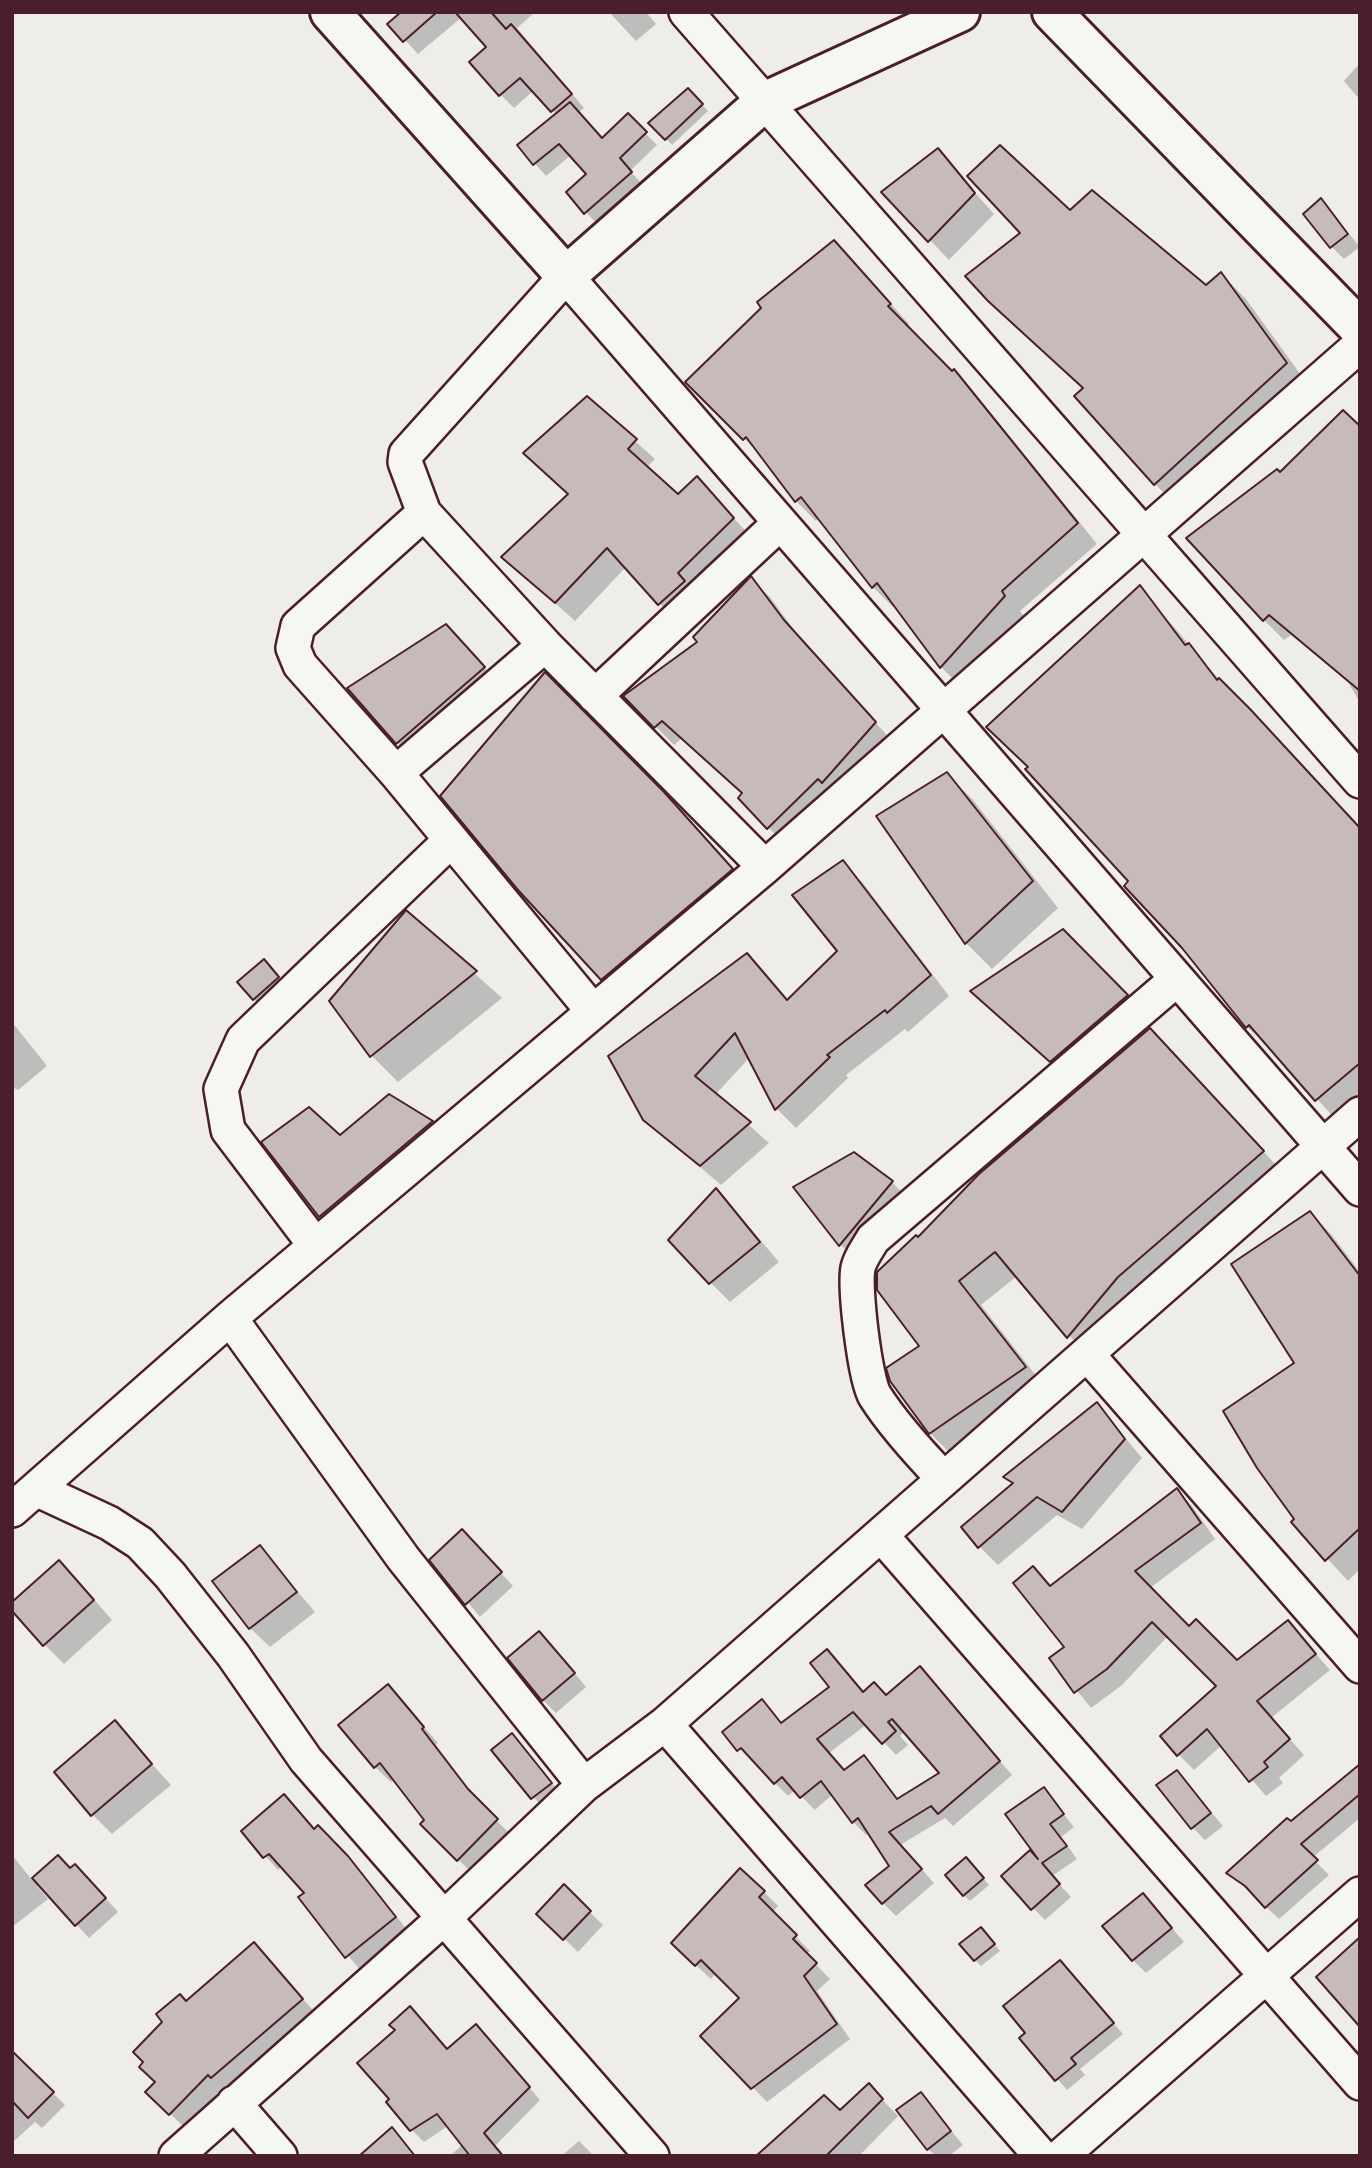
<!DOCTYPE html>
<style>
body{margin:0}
#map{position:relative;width:1372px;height:2168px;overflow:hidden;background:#efedea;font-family:Kalam,sans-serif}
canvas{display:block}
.frame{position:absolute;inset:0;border:14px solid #4a1f2b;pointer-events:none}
</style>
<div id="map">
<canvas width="1372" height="2168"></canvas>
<div class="frame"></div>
</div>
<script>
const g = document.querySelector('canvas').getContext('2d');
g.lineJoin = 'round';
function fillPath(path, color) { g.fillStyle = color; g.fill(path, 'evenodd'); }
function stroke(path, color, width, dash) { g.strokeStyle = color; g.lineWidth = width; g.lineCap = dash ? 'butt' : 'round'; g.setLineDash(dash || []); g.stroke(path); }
const shadow = new Path2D(`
 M400,12H535L517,28L584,108L578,113L603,140L628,116L657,145L630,171L642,184L597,224L586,212L589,174L571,155L546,176L519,145L557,115L534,90L514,108L501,95L471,62L488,47L462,17L418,54L390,24Z
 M609,12H646L656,24L636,41Z
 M1360,63V100L1344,81Z
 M688,90L708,111L672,145L651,123Z
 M938,151L994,214L949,260L884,192Z
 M1321,200L1360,247L1344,259L1331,246Z
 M1070,213L1206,287L1221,274L1246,299L1311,389L1179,508L1155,484L1085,389L989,300Z
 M853,262L909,324L906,327L973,391L1097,544L1020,611L1024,616L961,687L941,667L895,605L893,607L873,587L819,518L816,521L796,501L764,458L687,382Z
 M587,398L655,459L646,468L678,497L697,478L752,538L678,623L626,567L575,621L504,557L570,495Z
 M1360,429V703L1348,682L1291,635L1284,640L1264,620L1281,475Z
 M751,579L770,597L802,641L894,743L787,847L740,798L743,794L682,738L674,745L626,696L700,642Z
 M1140,588L1224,685L1360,827V1102L1337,1121L1270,1047L1247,1027L1131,881Z
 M466,647L503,688L417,762L397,742Z
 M485,743L687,818L755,893L625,1002L442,796Z
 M947,774L973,800L1058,908L992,969L966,943Z
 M842,863L862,882L949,996L908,1032L905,1029L846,1075L848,1078L796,1128L777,1109L750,1057L715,1095L769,1143L721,1185L642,1117L747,956L789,1001L839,951Z
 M406,912L502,998L398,1082L372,1056L331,1001Z
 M1063,931L1153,1022L1077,1087L973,991Z
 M270,967L284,984L260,1005L254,999Z
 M12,1022L47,1066L18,1090L12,1087Z
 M1173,1053L1285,1175L1091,1360L1017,1276L981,1305L1048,1391L953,1456L930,1433L891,1380L922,1346L918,1240Z
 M389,1096L432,1123L458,1149L347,1242L321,1216L264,1142L340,1137Z
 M892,1182L911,1202L860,1265L841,1245L796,1187Z
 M717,1190L779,1262L730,1302L710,1282Z
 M1310,1213L1331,1234L1360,1272V1569L1348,1581L1294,1522L1297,1520L1296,1364Z
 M1097,1404L1142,1458L1082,1529L1057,1515L998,1565L979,1546L1013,1485L1006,1477Z
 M1177,1491L1192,1506L1215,1539L1150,1588L1189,1629L1237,1663L1288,1622L1330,1670L1271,1718L1304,1755L1279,1778L1283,1783L1266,1796L1222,1745L1194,1770L1178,1754L1219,1686L1168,1636L1122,1685L1091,1708L1051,1658L1066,1647L1033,1568L1051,1587Z
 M475,1545L513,1586L480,1617L432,1560Z
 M260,1547L315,1612L270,1647L250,1628Z
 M79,1582L112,1620L64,1664L44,1644Z
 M552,1646L586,1687L556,1713L543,1700Z
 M827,1651L864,1693L886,1697L920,1668L1012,1775L953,1826L945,1818L900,1845L934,1883L896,1916L883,1903L891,1866L869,1832L866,1835L853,1822L833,1794L815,1810L795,1790L788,1796L724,1733L762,1702L783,1724L832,1687ZM867,1724L896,1755L908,1745L900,1736L905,1731L941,1774L899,1800L864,1758L845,1772L829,1753Z
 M388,1686L438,1743L436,1745L483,1807L512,1836L474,1875L422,1824L426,1820L395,1779L391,1782L375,1767Z
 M115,1723L171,1785L112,1834L93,1815Z
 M524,1749L563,1797L546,1811L493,1751Z
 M1177,1772L1223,1826L1205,1840L1192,1827Z
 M1360,1781V1818L1312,1858L1329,1875L1279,1919L1229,1873L1291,1823Z
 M1043,1789L1074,1827L1061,1837L1077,1859L1052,1876L1071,1897L1045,1920L1033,1908L1041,1863Z
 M318,1828L361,1872L408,1931L360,1970L301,1897L306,1893L282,1866L278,1870L243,1831L315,1830Z
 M12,1855L32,1880L57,1857L70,1870L88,1879L118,1912L89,1938L39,1884L37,1886L48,1899L12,1927Z
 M972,1865L989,1885L970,1901L964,1895Z
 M564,1887L603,1925L578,1952L539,1914Z
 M764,1892L778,1906L772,1913L810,1951L806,1954L830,1979L817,1991L850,2039L767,2102L703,2036L742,1998L716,1973L711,1979L687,1957Z
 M1143,1895L1184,1942L1146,1973L1133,1960Z
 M987,1935L1000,1951L981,1966L975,1960Z
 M254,1944L320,2018L188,2131L148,2092L157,2082L187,2003Z
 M1070,1973L1123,2034L1080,2069L1085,2075L1067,2090L1022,2038Z
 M488,2039L540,2100L495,2146L504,2156H450L463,2144L448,2126L424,2142L412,2130L448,2051Z
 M24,2065L65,2105L42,2128L35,2122L12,2143V2076Z
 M869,2086L898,2116L859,2156H758L840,2113Z
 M921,2094L963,2145L949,2156H936L928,2149Z
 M579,2141L594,2156H561Z`);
const building = new Path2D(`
 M401,12H437L403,42L387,24Z
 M455,12H491L506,29L511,24L572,94L551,112L520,78L499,96L469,62L486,47Z
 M688,88L703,104L665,140L648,123Z
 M570,102L602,138L628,113L647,132L620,158L632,172L584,214L566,192L586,174L559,144L533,165L517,145Z
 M1000,145L1070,210L1092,190L1206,285L1221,272L1287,363L1154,485L1074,396L1083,388L988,301L965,276L1020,233L967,176Z
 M938,148L975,193L928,242L881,192Z
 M1321,198L1348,234L1330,248L1303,214Z
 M834,240L891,304L888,306L952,371L954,369L1078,523L1002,591L1005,596L940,668L877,583L872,588L801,497L795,502L746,437L743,440L685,382L761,308L757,302Z
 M587,396L637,439L628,449L678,494L697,476L734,518L678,573L685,581L658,605L607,548L555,603L501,557L568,494L523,453Z
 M1343,410L1360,426V691L1269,615L1263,621L1186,538L1277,469L1280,472Z
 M751,576L784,620L876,722L822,783L818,779L767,829L738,798L742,793L662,721L654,728L623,696L697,642L693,637Z
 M1140,585L1185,645L1189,643L1217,680L1219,678L1250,709L1360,828V1063L1315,1101L1249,1025L1246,1028L1182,948L1124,886L1128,881L1025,769L1028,767L986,727Z
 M446,624L485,667L396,744L347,688Z
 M545,672L664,792L733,869L601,980L518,890L440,796Z
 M947,772L1033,881L965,944L876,816Z
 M843,860L931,975L887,1013L885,1010L827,1055L830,1057L775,1110L735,1033L695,1076L751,1122L700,1166L643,1120L608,1056L747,953L787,1000L837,951L792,895Z
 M406,910L477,971L370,1057L329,1001Z
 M1063,929L1128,995L1050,1062L970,991Z
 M264,959L279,977L253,1000L237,982Z
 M1150,1028L1264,1151L1118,1277L1067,1338L995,1252L959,1281L1026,1367L929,1434L890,1381L886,1368L919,1346L877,1290V1272L916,1235L918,1237L979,1174Z
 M389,1094L433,1121L319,1217L261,1142L309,1107L340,1135Z
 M854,1152L893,1181L839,1246L793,1187Z
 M716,1188L760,1242L709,1284L668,1240Z
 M1310,1211L1360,1276V1528L1325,1561L1291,1522L1294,1519L1257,1468L1223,1411L1294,1363L1231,1264Z
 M1097,1402L1125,1439L1062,1512L1037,1497L978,1548L961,1527L1013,1483L1003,1477Z
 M1177,1488L1201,1523L1135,1571L1189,1626L1196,1619L1237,1660L1288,1620L1316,1654L1257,1701L1290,1739L1264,1762L1268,1767L1249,1782L1207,1729L1177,1756L1160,1736L1216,1686L1152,1622L1107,1669L1074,1693L1049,1658L1064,1647L1013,1583L1033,1566L1050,1586Z
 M462,1529L502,1572L465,1605L429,1560Z
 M260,1545L297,1592L249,1629L212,1581Z
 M59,1560L94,1600L43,1646L12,1611V1602Z
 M539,1631L575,1673L542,1701L507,1658Z
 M827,1649L863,1692L874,1682L886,1695L920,1666L1000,1761L938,1814L931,1806L889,1832L922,1869L882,1904L865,1885L889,1866L858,1818L852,1823L821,1781L800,1798L782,1777L774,1784L741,1748L737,1751L722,1732L762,1699L781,1723L829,1687L810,1663ZM853,1712L882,1744L896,1731L888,1722L892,1719L939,1773L897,1799L864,1755L844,1770L817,1739Z
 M388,1684L424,1727L422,1729L468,1789L498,1819L457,1861L420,1824L424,1820L380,1763L374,1768L338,1725Z
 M115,1720L152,1764L91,1816L54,1772Z
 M512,1733L552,1783L531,1799L491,1750Z
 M1360,1764V1794L1301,1844L1318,1860L1265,1908L1245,1886L1226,1873L1287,1818L1291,1821Z
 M1177,1770L1211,1813L1191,1829L1156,1785Z
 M1044,1787L1064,1814L1050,1824L1067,1846L1042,1863L1060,1884L1031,1910L1001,1876L1030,1850L1038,1859L1005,1814Z
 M284,1794L314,1829L318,1825L348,1856L396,1917L345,1958L298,1897L304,1893L269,1854L263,1858L241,1831Z
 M58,1855L70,1868L75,1864L106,1898L75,1926L32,1878Z
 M966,1857L984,1878L963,1896L945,1875Z
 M740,1868L765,1891L759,1897L797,1935L793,1939L817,1963L804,1976L837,2024L751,2089L700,2036L739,1998L701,1960L695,1966L671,1943Z
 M564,1884L591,1911L563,1940L536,1914Z
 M1143,1893L1172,1928L1132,1961L1102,1926Z
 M981,1927L995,1944L974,1961L959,1944Z
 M1360,1937V2027L1316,1977Z
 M254,1942L303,1999L211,2078L208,2075L169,2115L145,2092L155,2082L139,2067L143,2062L133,2052L162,2022L156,2014L180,1994L186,2001Z
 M1060,1960L1114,2023L1071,2058L1076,2064L1055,2081L1019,2038L1025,2033L1003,2006Z
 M410,2006L447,2049L476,2024L530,2087L484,2133L503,2156H470L437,2114L410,2131L386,2102L389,2099L357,2063L395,2030L389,2025Z
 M12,2051L54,2092L28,2118L12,2101Z
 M869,2083L883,2099L826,2156H756L824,2095L840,2110Z
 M921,2092L951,2131L927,2150L896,2110Z
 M392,2127L415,2156H359Z`);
const street = new Path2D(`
 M686,12L1360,781
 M424,513L545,645L765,867
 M595,696L780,523
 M396,773L545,645
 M592,1010L396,773L300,665L293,648L298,626L424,513L405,462L406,454L566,276L1360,1189
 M315,1245L228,1130L221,1089L243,1040L451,840
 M230,1318L403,1558L584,1785
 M1087,1354L1360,1666
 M944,1479C920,1454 894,1426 875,1396C865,1380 854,1287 858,1268C860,1258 868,1248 873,1239L1177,979
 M36,1489L109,1523L140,1543L170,1575L233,1655L306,1760L652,2156
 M12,1510L230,1318L765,867L1360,345
 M881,1535L1360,2083
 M665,1724L1041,2156
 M234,2103L280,2156
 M176,2156L444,1918L584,1785L665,1724L1360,1114
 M1061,2156L1360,1894`);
const secondary = new Path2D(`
 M330,12L566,276L764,102L960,12
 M1052,12L1360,329`);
fillPath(shadow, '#0003');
fillPath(building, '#c6babb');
stroke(building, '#4a1f2b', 2);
stroke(street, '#4a1f2b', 38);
stroke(secondary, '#4a1f2b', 44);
stroke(street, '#f6f6f2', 33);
stroke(secondary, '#f6f6f2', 38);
</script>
